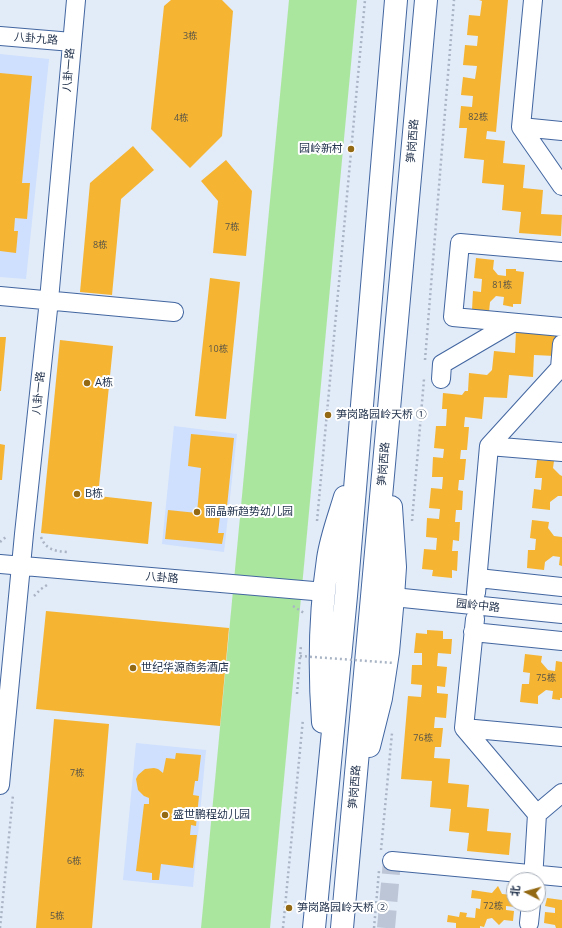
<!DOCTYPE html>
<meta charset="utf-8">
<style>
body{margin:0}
#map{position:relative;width:562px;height:928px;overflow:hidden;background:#e2ebf8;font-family:"Open Sans","Noto Sans SC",sans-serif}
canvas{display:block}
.north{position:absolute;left:506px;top:872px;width:40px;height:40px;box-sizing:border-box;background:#fff;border:1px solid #a7aeb8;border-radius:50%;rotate:276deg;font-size:11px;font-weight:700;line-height:16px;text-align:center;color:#24344e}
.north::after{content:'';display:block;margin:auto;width:14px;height:18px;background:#936913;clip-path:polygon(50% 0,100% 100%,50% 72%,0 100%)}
</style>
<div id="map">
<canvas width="562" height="928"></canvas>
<div class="north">北</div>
</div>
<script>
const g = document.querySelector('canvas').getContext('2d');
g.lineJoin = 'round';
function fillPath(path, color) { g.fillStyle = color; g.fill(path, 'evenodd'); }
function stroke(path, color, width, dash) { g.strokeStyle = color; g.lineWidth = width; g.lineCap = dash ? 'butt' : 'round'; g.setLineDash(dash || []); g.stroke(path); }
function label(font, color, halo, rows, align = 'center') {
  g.font = font + ' "Open Sans","Noto Sans SC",sans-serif'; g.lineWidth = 4; g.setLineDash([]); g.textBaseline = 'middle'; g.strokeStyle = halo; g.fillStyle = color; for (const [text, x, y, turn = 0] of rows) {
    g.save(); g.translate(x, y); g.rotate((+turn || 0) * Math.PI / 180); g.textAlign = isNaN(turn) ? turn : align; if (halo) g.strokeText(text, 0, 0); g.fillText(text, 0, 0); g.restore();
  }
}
const built = new Path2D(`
 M0,54L49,59L26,279L0,277Z
 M174,426L237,434L224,552L162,544Z
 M136,743L206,750L193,887L123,880Z`);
const green = new Path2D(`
 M289,0H357L270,928H201Z`);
const building = new Path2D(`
 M171,0H222L233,11L222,136L190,168L151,129L164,6Z
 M479,0H508L496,132L487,131L486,139L505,141L503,163L525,165L523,188L543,190L541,214L562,215L561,236L519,233L521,212L502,210L504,185L482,183L484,160L464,158L467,128H459L461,106L472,107L473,96L461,95L463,77L475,79L477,66L463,65L465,45L477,46L478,36L467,35L469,15L480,16L482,1Z
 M0,73L32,76L22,183H30L27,219L15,218L14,231H18L16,253L0,251Z
 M133,146L154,170L121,199L112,295L80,292L90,183Z
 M226,160L252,191L246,256L213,253L218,201L201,181Z
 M476,258L494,260L493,269L498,275L506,276V269H516V271L524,272L521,304H513V307L503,305L504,297L496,296L490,302L489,312L472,310L473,291L481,292L482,279L474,278Z
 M210,278L240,282L226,419L195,416Z
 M516,331L557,334L555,356L534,355L533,377L509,375L507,398L484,397L482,419L465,417L464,427H469L467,450H461L460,459H466L464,480H459L458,490L463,491L462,510H456L455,522H460L459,541L453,540L452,551H458L457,571L452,570V578L432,576L433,570L422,569L424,549L436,550L437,538L426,537L427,518L439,519L440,509L429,508L431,488L442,489L443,477H432L433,457L443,458L444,449L434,448L436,426H446L447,409H442L443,393L462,395L465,391H468L469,373L487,375L492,370L494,351L515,353Z
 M0,337H6L1,391H0Z
 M60,340L113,346L98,496L152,502L148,544L41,533Z
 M191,434L234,438L226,516H220L218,533H224L222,544L165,539L168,510L197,513L201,468L188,466Z
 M0,444L5,445L2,480H0Z
 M537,460L554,461L553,468L560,475L562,476V496H558L550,502V510L532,508L534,489L541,490L542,478H535Z
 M532,520L549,522L548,528L554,536L562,537V566L559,565L560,557L553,556L545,562L544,570L527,568L528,550H535L536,539L530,538Z
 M46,611L229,628L220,726L36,709Z
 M427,630L443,631V639H452L451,654L438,653L437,666L447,667L445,687L437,686V693L448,694L446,718L435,717L434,728H443L441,747H435L434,758L450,759L448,783L469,785L467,807L489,809L487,831L511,833L509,855L467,851L469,833L449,831L451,809L430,807L432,781L401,779L408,696L421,697L422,685L411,684L412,665H422V653H414L416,633L427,634Z
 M525,654L542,656L541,662L548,670L555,671L556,661L562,662V698H560V700L552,699L553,691L546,690L538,696V704L520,702L522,684H529L530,673L523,672Z
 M54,719L109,724L92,928H36Z
 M176,753L201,755L198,781H195L193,795L199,796L196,826L191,825L190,835H197L193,868L161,864L159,880H152V873L136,871L144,804H149V798L144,796L138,790L136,779L138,775L145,769L154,768L158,769L163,773L166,758L175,759Z
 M498,886L502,894L514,895L515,907L506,906V910L514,911L513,921L504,920L499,925L492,918L487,919L484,927L480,926V928H456V923L447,922L448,915L459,917L460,912L467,913L466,917L475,918L476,908L480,909L481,899L471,898L472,890L492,893Z
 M547,898L562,900V928H556L555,925L544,923L545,912L555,913V908L545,906Z`);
const minorTunnel = new Path2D(`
 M386,928L392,861`);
const path = new Path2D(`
 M425,360L454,0
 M317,521L365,0
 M412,521L424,379
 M41,537C46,550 55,551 67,552
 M0,542L7,536
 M34,596L41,589L47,585
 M293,606L304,613
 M297,694L301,645
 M381,850L392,733
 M0,928L13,795
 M283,928L303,719
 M374,928L379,871`);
const minor = new Path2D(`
 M533,0L521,127L562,186
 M0,36L72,42
 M521,127L562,131
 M562,252L460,243L453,317L562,327
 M0,296L174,312
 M441,379L442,364L512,323
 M489,446L562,452
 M0,564L325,592
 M478,578L562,587
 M476,593L489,446L560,368L562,344
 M393,597L562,614
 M475,619L464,728L537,814L533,880
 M473,632L562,641
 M464,728L562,737
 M0,785L24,534L49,300L76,0
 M537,814L562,793
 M392,861L562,877
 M529,923L531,904`);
const major = new Path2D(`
 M323,722C319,668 320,613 328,559C331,538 339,517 345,497
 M369,746L381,698L388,652L393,597L395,567L391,507
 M314,928L346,596L396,0
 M342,928L426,0`);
const pathBridge = new Path2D(`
 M300,656L394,663`);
const markers = [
 [351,149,4,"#936913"],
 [87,383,4,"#936913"],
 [328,415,4,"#936913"],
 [77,494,4,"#936913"],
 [197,512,4,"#936913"],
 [133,668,4,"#936913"],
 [165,815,4,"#936913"],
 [289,908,4,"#936913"]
];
const numberNames = [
 ["3栋",190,36],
 ["82栋",478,117],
 ["4栋",181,118],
 ["7栋",232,227],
 ["8栋",100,245],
 ["81栋",502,285],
 ["10栋",218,349],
 ["75栋",546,678],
 ["76栋",423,738],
 ["7栋",77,773],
 ["6栋",74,861],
 ["72栋",493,906],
 ["5栋",57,916]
];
const streetNames = [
 ["八卦九路",36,39,5],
 ["八卦一路",69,70,-85],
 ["笋岗西路",413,141,-85],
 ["八卦一路",39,393,-84],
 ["笋岗西路",384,464,-85],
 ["八卦路",162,578,5],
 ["园岭中路",478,606,6],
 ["笋岗西路",355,787,-85]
];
const poiNames = [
 ["园岭新村",343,149,"right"],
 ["A栋",95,383],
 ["笋岗路园岭天桥 ①",336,415],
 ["B栋",85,494],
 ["丽晶新趋势幼儿园",205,512],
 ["世纪华源商务酒店",141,668],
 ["盛世鹏程幼儿园",173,815],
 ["笋岗路园岭天桥 ②",297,908]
];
fillPath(built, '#cee0fe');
fillPath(green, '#abe69e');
fillPath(building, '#f5b432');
stroke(minorTunnel, '#bcc6d6', 18, [18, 9]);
stroke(minor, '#4266a0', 20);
stroke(major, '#4266a0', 24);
stroke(path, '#a9b4c5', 2.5, [2, 3]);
stroke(minor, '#fff', 18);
stroke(major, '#fff', 22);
stroke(pathBridge, '#a9b4c5', 2.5, [2, 3]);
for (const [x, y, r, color] of markers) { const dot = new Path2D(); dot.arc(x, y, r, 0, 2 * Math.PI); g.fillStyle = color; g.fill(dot); stroke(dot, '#fff', 1.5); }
label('9px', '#585447', null, numberNames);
label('11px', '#24344e', '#fff', streetNames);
label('11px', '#24344e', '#fff', poiNames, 'left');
</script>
